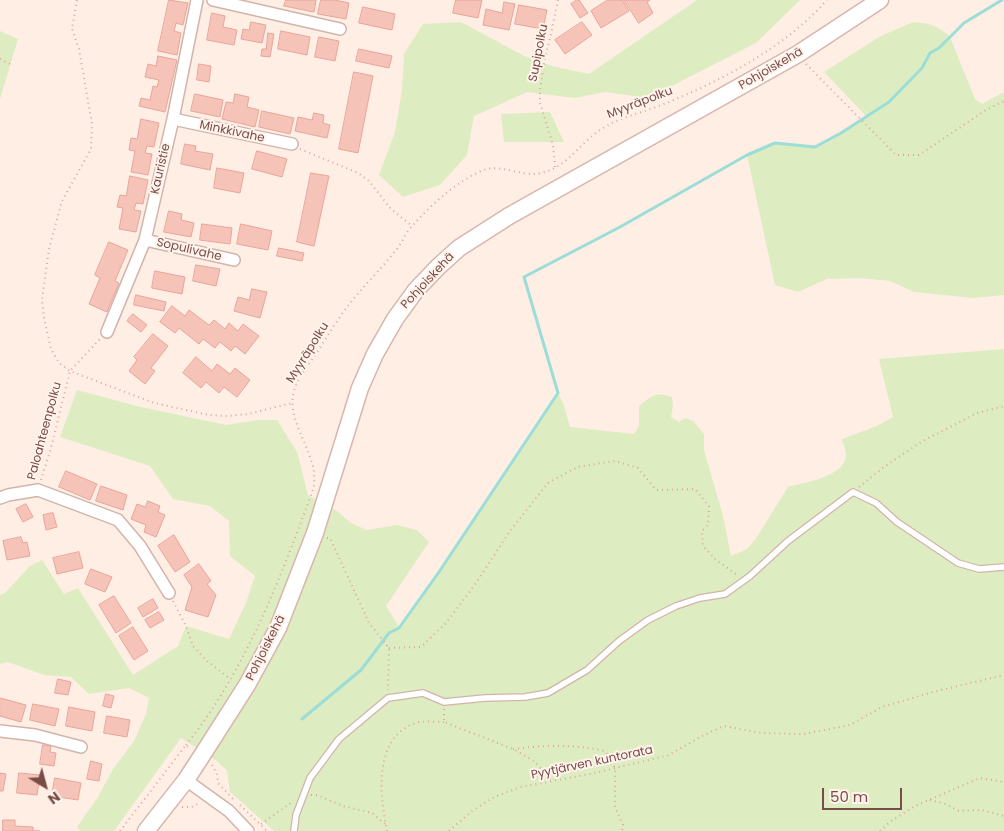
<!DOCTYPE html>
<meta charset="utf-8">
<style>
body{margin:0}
#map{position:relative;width:1004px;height:831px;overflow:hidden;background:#feeee4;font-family:Poppins,sans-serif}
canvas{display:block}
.north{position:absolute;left:20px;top:761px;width:50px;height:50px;-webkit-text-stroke:4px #fff3ec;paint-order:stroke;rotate:143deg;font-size:14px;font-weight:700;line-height:20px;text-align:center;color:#794d47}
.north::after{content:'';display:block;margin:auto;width:18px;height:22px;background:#794d47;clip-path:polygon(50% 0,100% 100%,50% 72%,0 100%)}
.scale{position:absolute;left:822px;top:788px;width:80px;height:22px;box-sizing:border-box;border:2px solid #794d47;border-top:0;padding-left:6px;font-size:15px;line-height:18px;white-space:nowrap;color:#794d47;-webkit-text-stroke:4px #fff3ec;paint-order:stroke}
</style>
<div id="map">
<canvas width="1004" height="831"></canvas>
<div class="north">N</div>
<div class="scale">50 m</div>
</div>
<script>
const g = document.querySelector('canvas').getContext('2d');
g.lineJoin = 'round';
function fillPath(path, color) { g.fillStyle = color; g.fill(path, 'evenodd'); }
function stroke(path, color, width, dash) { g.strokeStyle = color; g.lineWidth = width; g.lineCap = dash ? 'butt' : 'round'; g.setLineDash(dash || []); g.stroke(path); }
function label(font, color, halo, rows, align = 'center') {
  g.font = font + ' Poppins,sans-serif'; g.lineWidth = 4; g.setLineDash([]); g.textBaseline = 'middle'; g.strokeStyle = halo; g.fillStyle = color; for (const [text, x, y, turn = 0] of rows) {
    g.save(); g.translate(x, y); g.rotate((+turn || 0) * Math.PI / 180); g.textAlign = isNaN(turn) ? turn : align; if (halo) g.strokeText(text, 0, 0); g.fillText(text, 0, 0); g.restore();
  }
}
const green = new Path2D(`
 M697,0H800L756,43L648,98L605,92L574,98L527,92L474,116L467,155L440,185L403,197L379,175L395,132L402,90L404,54L423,24L461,22L524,56L552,66L589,74Z
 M913,22C928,23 940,26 950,37L975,99L982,104L1004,92V295L973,298L914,292L890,281L859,278L827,279L798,292L775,285L747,155L775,143L815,147L867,117L824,72L879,37Z
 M0,31L18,39L0,99Z
 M550,112L564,142H504L501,114Z
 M1004,349V831H274L230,792L227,771L217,761L181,738L114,831H80L77,827L98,797L113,769L134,741L146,714L149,698L129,688L89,694L71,677L44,675L8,662L0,664V595L5,593L30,566L42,560L64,594L78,588L133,675L178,646L186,626L229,639L246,603L255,576L230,556L229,521L210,506L173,499L150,466L60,437L77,390L141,407L226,425L259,420H277L297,452L308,495L337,511L351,523L367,530L397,525L417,530L429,542L386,606L399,627L439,572L558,393L563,403L570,427L634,434L639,426V406C651,396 657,391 672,397L673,406L671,417L679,422L685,418L693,421L704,434V450L723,516L731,556L747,549L755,540L788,487C805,482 846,477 846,454C846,450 843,444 842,439L877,426L893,417L879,359Z`);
const stream = new Path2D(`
 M302,719L361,670L389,633L399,628L439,572L558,393L524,277L620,227L747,155L775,143L815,147L841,133L889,102L922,68L930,53L939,48L964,23L1002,0`);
const building = new Path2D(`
 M169,0L188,3L183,25L176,23L174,31L181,33L177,55L158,51Z
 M286,0H316L314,12L284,6Z
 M321,0H335L349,3L346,19L318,14Z
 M456,0H482L478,18L453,13Z
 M577,0H579L588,13L580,18L571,4Z
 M608,0H622L629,11L601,28L591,11Z
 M624,0H650L647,2L653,13L639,23Z
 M504,2L515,4L509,30L483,25L486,9L502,13Z
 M519,5L547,10L543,29L515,24Z
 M363,7L395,14L392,30L359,23Z
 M212,13L225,16L223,27L237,30L234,45L207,40Z
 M251,22L266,25L262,43L241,39L243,29L249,30Z
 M582,22L592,35L565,54L555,40Z
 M281,31L310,37L307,55L278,49Z
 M268,33L274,34L270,57L261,56L262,49H266Z
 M319,37L339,41L335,61L315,57Z
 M359,49L392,56L389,68L356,61Z
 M158,56L177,60L165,112L139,106L141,98L150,100L153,86L157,87L159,80L145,77L148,64L156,66Z
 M199,64L211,66L209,82L197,80Z
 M354,72L373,76L358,153L339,149Z
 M195,94L223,100L220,117L191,111Z
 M235,94L249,97L247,107L259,110L255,127L222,119L226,102L233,103Z
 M262,111L294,118L290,134L259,127Z
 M314,113L324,115L323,123L330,125L327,138L295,131L298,117L312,120Z
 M141,119L159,123L154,147L147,146L145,153L152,154L148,175L131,172L135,151L129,150L131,138L137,139Z
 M185,144L196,146L195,151L213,154L210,170L181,164Z
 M257,151L287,159L282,177L252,169Z
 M217,168L244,173L240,193L214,188Z
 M311,173L329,176L314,246L297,242Z
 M130,176L148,180L143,204L136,203L134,210L141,211L136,232L119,229L123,208L117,207L120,195L126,196Z
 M169,211L182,214L181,220L194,223L191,237L164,232Z
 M202,224L232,228L230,244L200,240Z
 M241,224L272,231L268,250L237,244Z
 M109,242L128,250L115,281L119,283L107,312L89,304L100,278L95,275Z
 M279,248L304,253L302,261L277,256Z
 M196,265L220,269L216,286L193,281Z
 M155,271L185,277L182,294L152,288Z
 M252,289L267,292L260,318L234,311L238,297L249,300Z
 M136,295L166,302L164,311L134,305Z
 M172,306L185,316L189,310L209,325L214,320L225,329L229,323L238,331L243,324L259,336L245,354L235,346L231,351L220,342L215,348L203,339L199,344L179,328L175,333L160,322Z
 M133,314L147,325L141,332L127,321Z
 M153,334L168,346L151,368L155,371L145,384L129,371L137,360L134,357Z
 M196,357L212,371L217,364L230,374L235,368L250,380L237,397L224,387L219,393L206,382L201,388L183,373Z
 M66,471L97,484L90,500L59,487Z
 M101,486L127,495L123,510L96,501Z
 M148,501L160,506L158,512L165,515L156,537L144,532L146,525L131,519L137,504L145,507Z
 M26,504L33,517L23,522L16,509Z
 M53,513L57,527L46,530L43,515Z
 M174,535L190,562L175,572L158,546Z
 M21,537L23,543L27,542L30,556L7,560L3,541Z
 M79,552L83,568L57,574L53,558Z
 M199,564L211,581L207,584L216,595L208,617L185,610L192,587L184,575Z
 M91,569L112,577L105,592L85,584Z
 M114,596L131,623L116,633L99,605Z
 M153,599L158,608L143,617L138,608Z
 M159,612L164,620L150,628L145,620Z
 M133,627L148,651L134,660L119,636Z
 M58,679L71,682L68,695L55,693Z
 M106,694L114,696L111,708L103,706Z
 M0,698L26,705L21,722L0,716Z
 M33,704L59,709L55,726L30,720Z
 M69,707L95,712L92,731L66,726Z
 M107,716L130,720L127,737L104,733Z
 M43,745L51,746L50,752L56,753L54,766L40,764Z
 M91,761L102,764L99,781L87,779Z
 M0,773L6,774L3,791H0Z
 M19,773L40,775L37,795L17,793Z
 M55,778L81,783L78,800L52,796Z
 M3,820H15V826L33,827V831H40H3Z`);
const path = new Path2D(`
 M77,0L72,29L79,49L92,124L91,149L62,201L49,249L42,300L44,318L51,349L59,363L70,371L154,403L209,415L227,416L248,414L292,403
 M0,59L10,64
 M806,64L896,155H919L986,110L1004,101
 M300,149L358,173L369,181L391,209L411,225
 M555,167L553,145L540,103V90L545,58L551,34L558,0
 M41,480L51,448L70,371L100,339
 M859,487L884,467L921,442L977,413L1004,406
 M327,538H330L369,623L389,648L388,690
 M173,601L186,626L193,646L206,660L229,678
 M389,648L421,647L446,623L476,583L510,531L548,483L577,467L615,461L638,468L656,490L695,489L709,506L708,525L702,531L703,546L715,559L737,575
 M444,709V722L513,749L534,761L551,780
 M186,745C246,670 281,577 314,487C314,479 315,471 312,463C306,441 287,415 294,391C298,377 308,366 316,354C329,334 341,313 357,295C369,280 384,266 396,250C403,242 406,231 414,224C432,204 454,184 479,172C499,161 520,178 541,173C569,167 581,140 605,127C623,116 645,112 664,104C723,80 784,48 827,0
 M513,749C545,745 574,744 605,751L615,768V807L623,825L622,831
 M212,765L217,774L218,783L234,800
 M311,795H317L343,806L372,813L386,825
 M930,800L946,804L959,811L982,810L1004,816
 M240,805L267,831
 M182,807H192L199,803
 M261,824L292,802
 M120,831L186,745L191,749
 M387,831C380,796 373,740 413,724C422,720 435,722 444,722
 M449,831L472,811L494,797L521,787L595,773L669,755L702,736L724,726L761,733L804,734L850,725L882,707L933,692L1004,675
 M880,831L891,821L915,806L980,778L1004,782`);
const lane = new Path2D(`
 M294,831L296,815L310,778L339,739L388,698L423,693L444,702L485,698L525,697L548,693L587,670L619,641L648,620L676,606L700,598L725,594L750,576L788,541L853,492L876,503L897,522L958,563L979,569L1004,567`);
const street = new Path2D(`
 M213,0L340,29
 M173,119L292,144
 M145,240L234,260
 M107,332L145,240L173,119L197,0
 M0,498L8,495L38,490L118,520L140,546L169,593
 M0,731L35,735L81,747
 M186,780L229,811L248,831`);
const secondary = new Path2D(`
 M146,831L186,780L201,757L247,685L278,628L315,533L360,388L375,354L395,319L416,290L439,266L459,248L509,216L798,54L880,0`);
const streetNames = [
 ["Supipolku",539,53,-79],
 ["Pohjoiskehä",771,69,-30],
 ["Myyräpolku",640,103,-21],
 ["Minkkivahe",232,132,12],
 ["Kauristie",161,169,-77],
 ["Sopulivahe",189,250,13],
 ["Pohjoiskehä",428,281,-47],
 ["Myyräpolku",308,353,-58],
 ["Paloahteenpolku",45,431,-75],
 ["Pohjoiskehä",266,648,-63],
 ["Pyytjärven kuntorata",592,763,-12]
];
fillPath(green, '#ddedc1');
stroke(stream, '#9cddd8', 3);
fillPath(building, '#f6c3b9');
stroke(building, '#eaa498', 1);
stroke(lane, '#d3b4ab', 8);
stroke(street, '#d3b4ab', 14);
stroke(secondary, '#d9b5ab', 19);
stroke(path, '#dca69c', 2, [1, 4]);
stroke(lane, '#fff', 5.5);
stroke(street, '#fff', 11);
stroke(secondary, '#fff', 16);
label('12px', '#794d47', '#fff3ec', streetNames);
</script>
